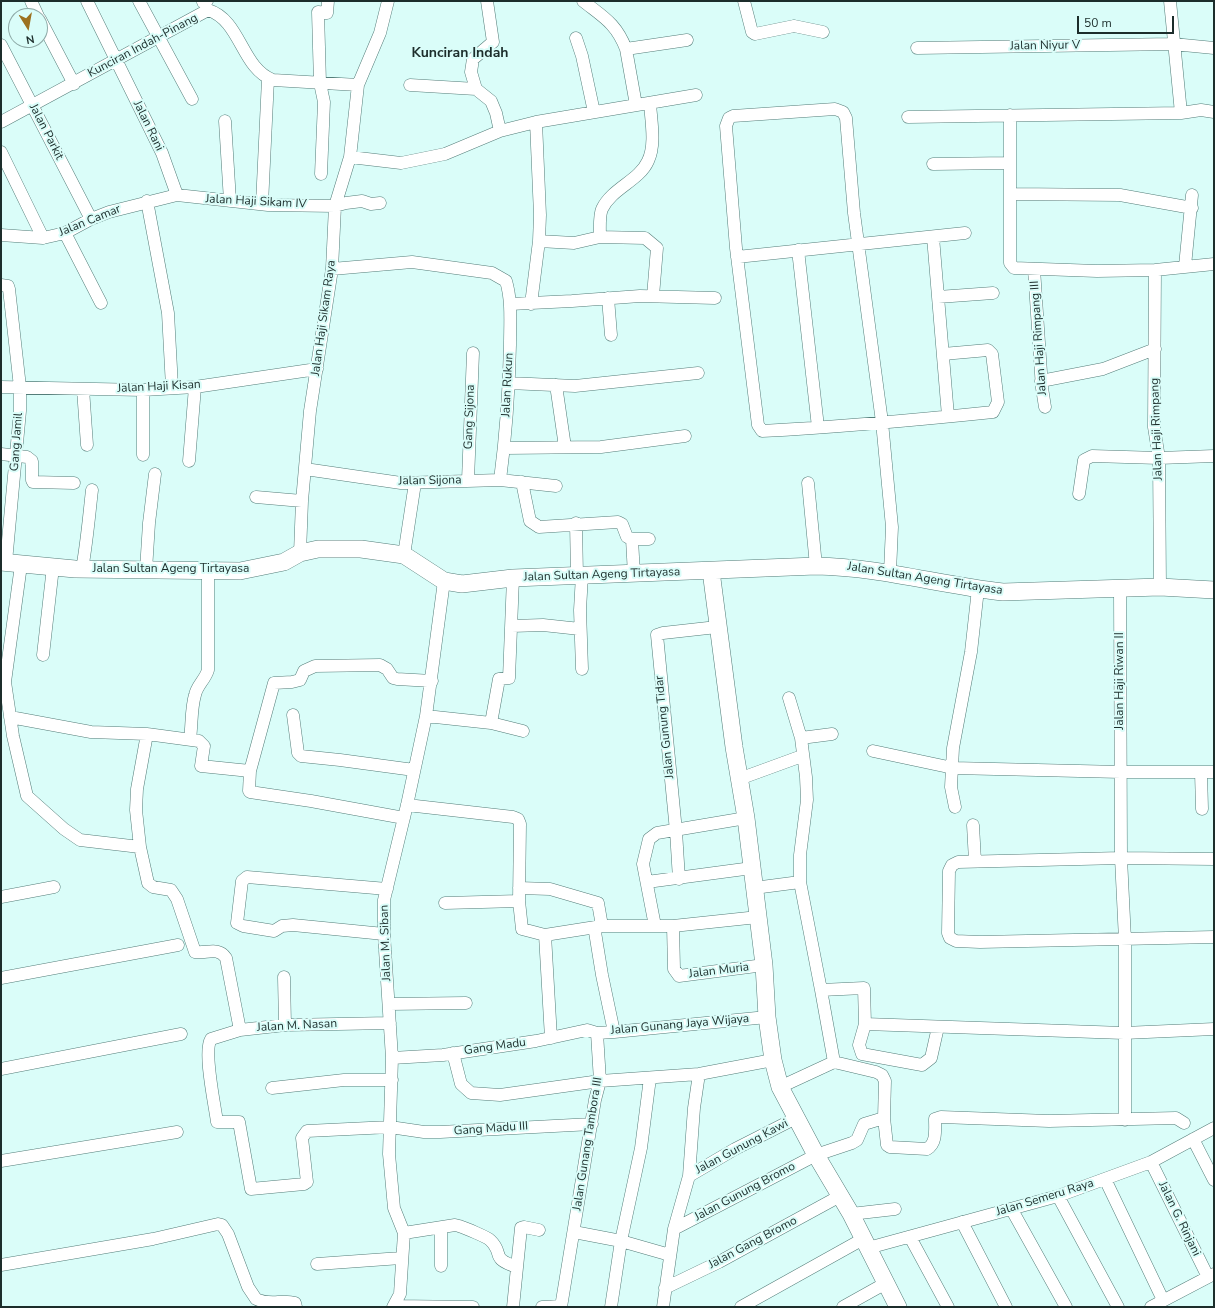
<!DOCTYPE html>
<style>
body{margin:0}
#map{position:relative;width:1215px;height:1308px;overflow:hidden;background:#dafdf9;font-family:"Nunito Sans",sans-serif}
canvas{display:block}
.frame{position:absolute;inset:0;border:2px solid #1c2d2b;pointer-events:none}
.north{position:absolute;left:8px;top:8px;width:40px;height:40px;box-sizing:border-box;background:#dafdf9;border:1px solid #8eaaa7;border-radius:50%;rotate:169deg;font-size:11px;font-weight:700;line-height:16px;text-align:center;color:#1c2d2b}
.north::after{content:'';display:block;margin:auto;width:14px;height:18px;background:#9c7120;clip-path:polygon(50% 0,100% 100%,50% 72%,0 100%)}
.scale{position:absolute;left:1077px;top:16px;width:97px;height:18px;box-sizing:border-box;border:2px solid #1c2d2b;border-top:0;padding-left:5px;font-size:12px;line-height:14px;white-space:nowrap;color:#1c2d2b;-webkit-text-stroke:3px #dafdf9;paint-order:stroke}
</style>
<div id="map">
<canvas width="1215" height="1308"></canvas>
<div class="frame"></div>
<div class="north">N</div>
<div class="scale">50 m</div>
</div>
<script>
const g = document.querySelector('canvas').getContext('2d');
g.lineJoin = 'round';
function stroke(path, color, width, dash) { g.strokeStyle = color; g.lineWidth = width; g.lineCap = dash ? 'butt' : 'round'; g.setLineDash(dash || []); g.stroke(path); }
function label(font, color, halo, rows, align = 'center') {
  g.font = font + ' "Nunito Sans",sans-serif'; g.lineWidth = 4; g.setLineDash([]); g.textBaseline = 'middle'; g.strokeStyle = halo; g.fillStyle = color; for (const [text, x, y, turn = 0] of rows) {
    g.save(); g.translate(x, y); g.rotate((+turn || 0) * Math.PI / 180); g.textAlign = isNaN(turn) ? turn : align; if (halo) g.strokeText(text, 0, 0); g.fillText(text, 0, 0); g.restore();
  }
}
const street = new Path2D(`
 M31,1L38,16
 M87,1L162,153L177,195
 M139,1L192,99
 M583,1C603,17 616,23 626,49
 M744,1L752,32L755,34L794,26L823,32
 M1170,1L1181,113
 M203,2L207,1
 M40,19L74,84
 M576,38L582,56L594,112
 M1,45L91,219
 M917,48L1173,44L1214,48
 M476,89L471,72L473,59L493,42L487,1
 M636,105L626,49L687,40
 M1010,115V263L1014,268L1097,271L1155,270L1214,264
 M908,117L1181,113L1201,110L1214,112
 M225,121L230,201
 M1,122L208,10C241,20 241,68 273,80L358,85
 M500,131L536,122
 M1,152L43,238
 M350,157L401,163L445,154L500,131L496,113L491,101L476,89L410,85
 M933,164L1009,163
 M321,174L324,102L320,83L318,12L327,13L328,1
 M1011,194L1120,195L1192,208
 M147,201L168,313L172,387
 M262,204L268,79
 M65,233L101,303
 M1,235L43,238L65,233L91,219L109,212L177,195L268,205L335,206L346,203L362,201L371,204L380,203
 M600,237C600,229 599,216 602,209C612,188 639,181 648,161C656,144 651,121 650,103
 M933,237L948,416
 M539,241L574,243L600,237L645,238L657,248L653,296
 M798,250L818,427
 M737,257L965,233
 M1185,266L1192,195
 M332,269L412,262L492,273L506,281C512,301 510,323 510,345C509,390 506,435 500,480
 M1034,269L1042,388L1045,407
 M1155,270L1154,427L1159,458L1160,587
 M1,285L8,286L9,289L20,387V411L6,562
 M938,297L993,293
 M608,298L611,335
 M510,304L572,301L640,296L715,298
 M531,304L539,241L540,215L536,122L696,95
 M1041,381L1103,369L1155,349
 M509,383L575,386L698,373
 M556,385L565,447
 M1,387L143,390L195,387L317,369
 M83,389L87,445
 M143,390V455
 M505,448L601,447L685,436
 M1,454L27,457L32,461V480L33,482L74,483
 M189,461L195,387
 M305,469L401,483L500,480L556,486
 M468,480L473,353
 M522,482L530,521L539,527L618,522L622,524L627,537L632,539H649
 M808,483L816,566
 M1079,494L1084,460L1092,456L1159,458L1214,456
 M256,497L302,501
 M576,523L577,576
 M632,539L634,575
 M300,553L302,501L310,411L332,269L335,206L350,157L358,85L380,33L388,1
 M404,555L415,483
 M21,565L5,682L13,736L27,796L64,829L80,840L140,847L148,883L153,887L171,890L177,899L195,952C206,954 218,946 226,958L240,1030
 M82,569C87,542 89,516 92,490
 M146,570L149,523L155,474
 M890,572L892,527L882,422L854,213L846,118L843,112L835,109L733,116L729,118L726,126L736,248L758,425L762,431C839,427 916,420 993,412L998,402L992,354L988,350L943,354
 M1120,589L1121,858L1125,940V1120
 M512,626L543,625L580,629
 M43,655L53,567
 M582,669L580,610L582,575
 M789,698L801,738L806,777L807,800L800,855V882L821,990L864,988L865,1024L1124,1033L1214,1029
 M293,715L298,753L301,756L340,760L414,770
 M426,716L491,723L523,731
 M10,717L91,732L147,734L199,741L204,746L201,766L250,771L249,791L250,792L311,801L404,818
 M491,723L499,679L509,678L513,578
 M801,738L832,734
 M190,739C192,725 191,708 195,695C197,685 205,680 208,670V571
 M873,751L953,768L1121,772H1214
 M250,771L274,683L292,682L300,680L304,671L315,666L380,665L387,669L393,678L397,679L432,681
 M1201,772L1202,809
 M739,779L802,756
 M407,805L513,817L518,819L520,824L519,901L522,929L545,935L602,926H673L758,917
 M955,807L951,787L953,748L971,652L978,589
 M973,825L975,861
 M140,847L136,810L137,789L147,734
 M1214,859L1121,858L958,862L952,865L949,871L948,933L950,938L956,941L980,942L1214,937
 M679,879L676,831L657,635L663,633L717,627
 M647,882L752,868
 M519,888L550,889L598,903L602,926
 M754,888L800,882
 M1,897L54,887
 M445,903L519,901
 M655,926L643,864L649,839L657,833L746,818
 M673,926L674,969L679,976L764,965
 M597,928L595,932L602,975L614,1032
 M384,934L293,925L282,926L274,931L243,926L237,923L242,881L247,877L387,889
 M545,935L551,1038
 M284,977L285,1025
 M1,978L178,945
 M821,990L834,1062L876,1072L882,1075L885,1081L884,1118
 M389,1004L466,1003
 M390,1023L285,1025L240,1030L211,1039C203,1051 215,1106 217,1122H239L251,1189L304,1184L307,1182L302,1138L307,1131L390,1127L424,1132H440L592,1124
 M865,1024L859,1045L862,1054L922,1065L931,1058L938,1027
 M453,1053L461,1084L471,1093L500,1095L600,1081L699,1074L773,1060
 M392,1058L443,1055L536,1041L587,1030L597,1033L614,1032L767,1017
 M1,1069L181,1034
 M780,1087L834,1062
 M272,1088L344,1080H392
 M1193,1139L1214,1180
 M1,1161L177,1132
 M1151,1162L1208,1277
 M689,1176L735,1149L796,1118
 M1105,1179L1163,1300
 M1058,1196L1118,1307
 M1012,1210L1066,1307
 M851,1214L895,1209
 M962,1222L1006,1307
 M674,1229L816,1155L852,1143L857,1140L864,1124L884,1118L887,1145L890,1147L927,1149C937,1143 935,1130 935,1119L941,1117L1049,1121L1176,1118L1184,1123
 M574,1232L621,1241L670,1255
 M404,1233L455,1225L459,1226C465,1228 487,1237 490,1240C505,1254 489,1258 517,1267
 M910,1237L948,1307
 M868,1248L1058,1196L1151,1162L1214,1128
 M317,1264L401,1258
 M1,1265L153,1239L218,1224L222,1225L228,1234L248,1287L256,1299C270,1306 282,1299 295,1303L296,1307
 M441,1266V1228
 M665,1288L719,1262L840,1196
 M395,1306L473,1307
 M393,1307L400,1294L404,1233L394,1208L389,1154L392,1058L384,934V900L407,805L426,716L444,581
 M513,1307L521,1228L524,1227L539,1230
 M542,1307L561,1306
 M561,1307L595,1100L600,1081L597,1033
 M611,1307L621,1241L641,1148L650,1078
 M663,1307L674,1229L689,1176L694,1108L699,1074
 M741,1307L863,1239
 M843,1307L886,1283
 M1151,1307L1214,1274`);
const secondary = new Path2D(`
 M1,562L75,569L240,571L284,562L300,553L318,549H361L404,555L444,581L462,584L513,578L816,566C880,567 940,585 1003,592L1160,587L1214,590
 M711,571L734,747L746,818L764,965L767,1017L773,1060L780,1087L816,1155L851,1214L898,1307`);
const streetNames = [
 ["Kunciran Indah-Pinang",143,46,-28],
 ["Jalan Niyur V",1045,46,-1],
 ["Jalan Rani",148,126,64],
 ["Jalan Parkit",46,132,63],
 ["Jalan Haji Sikam IV",256,202,3],
 ["Jalan Camar",90,221,-22],
 ["Jalan Haji Sikam Raya",324,318,-82],
 ["Jalan Haji Rimpang III",1039,338,-94],
 ["Jalan Rukun",508,385,-87],
 ["Jalan Haji Kisan",159,387,-3],
 ["Gang Sijona",470,417,-88],
 ["Jalan Haji Rimpang",1157,429,-92],
 ["Gang Jamil",17,442,-86],
 ["Jalan Sijona",430,481,-1],
 ["Jalan Sultan Ageng Tirtayasa",171,569],
 ["Jalan Sultan Ageng Tirtayasa",602,575,-2],
 ["Jalan Sultan Ageng Tirtayasa",925,579,9],
 ["Jalan Haji Riwan II",1120,681,-90],
 ["Jalan Gunung Tidar",665,727,-96],
 ["Jalan M. Siban",386,943,-92],
 ["Jalan Muria",719,971,-7],
 ["Jalan Gunang Jaya Wijaya",680,1025,-5],
 ["Jalan M. Nasan",297,1026,-3],
 ["Gang Madu",495,1047,-8],
 ["Gang Madu III",491,1129,-4],
 ["Jalan Gunang Tambora III",588,1144,-81],
 ["Jalan Gunung Kawi",742,1147,-28],
 ["Jalan Gunung Bromo",745,1192,-28],
 ["Jalan Semeru Raya",1045,1198,-17],
 ["Jalan G. Rinjani",1179,1219,64],
 ["Jalan Gang Bromo",753,1243,-28]
];
const quarterNames = [
 ["Kunciran Indah",460,54]
];
stroke(street, '#547d79', 13);
stroke(secondary, '#547d79', 18);
stroke(street, '#fff', 12);
stroke(secondary, '#fff', 17);
label('12px', '#1c2d2b', '#dafdf9', streetNames);
label('bold 14px', '#1c2d2b', '#dafdf9', quarterNames);
</script>
